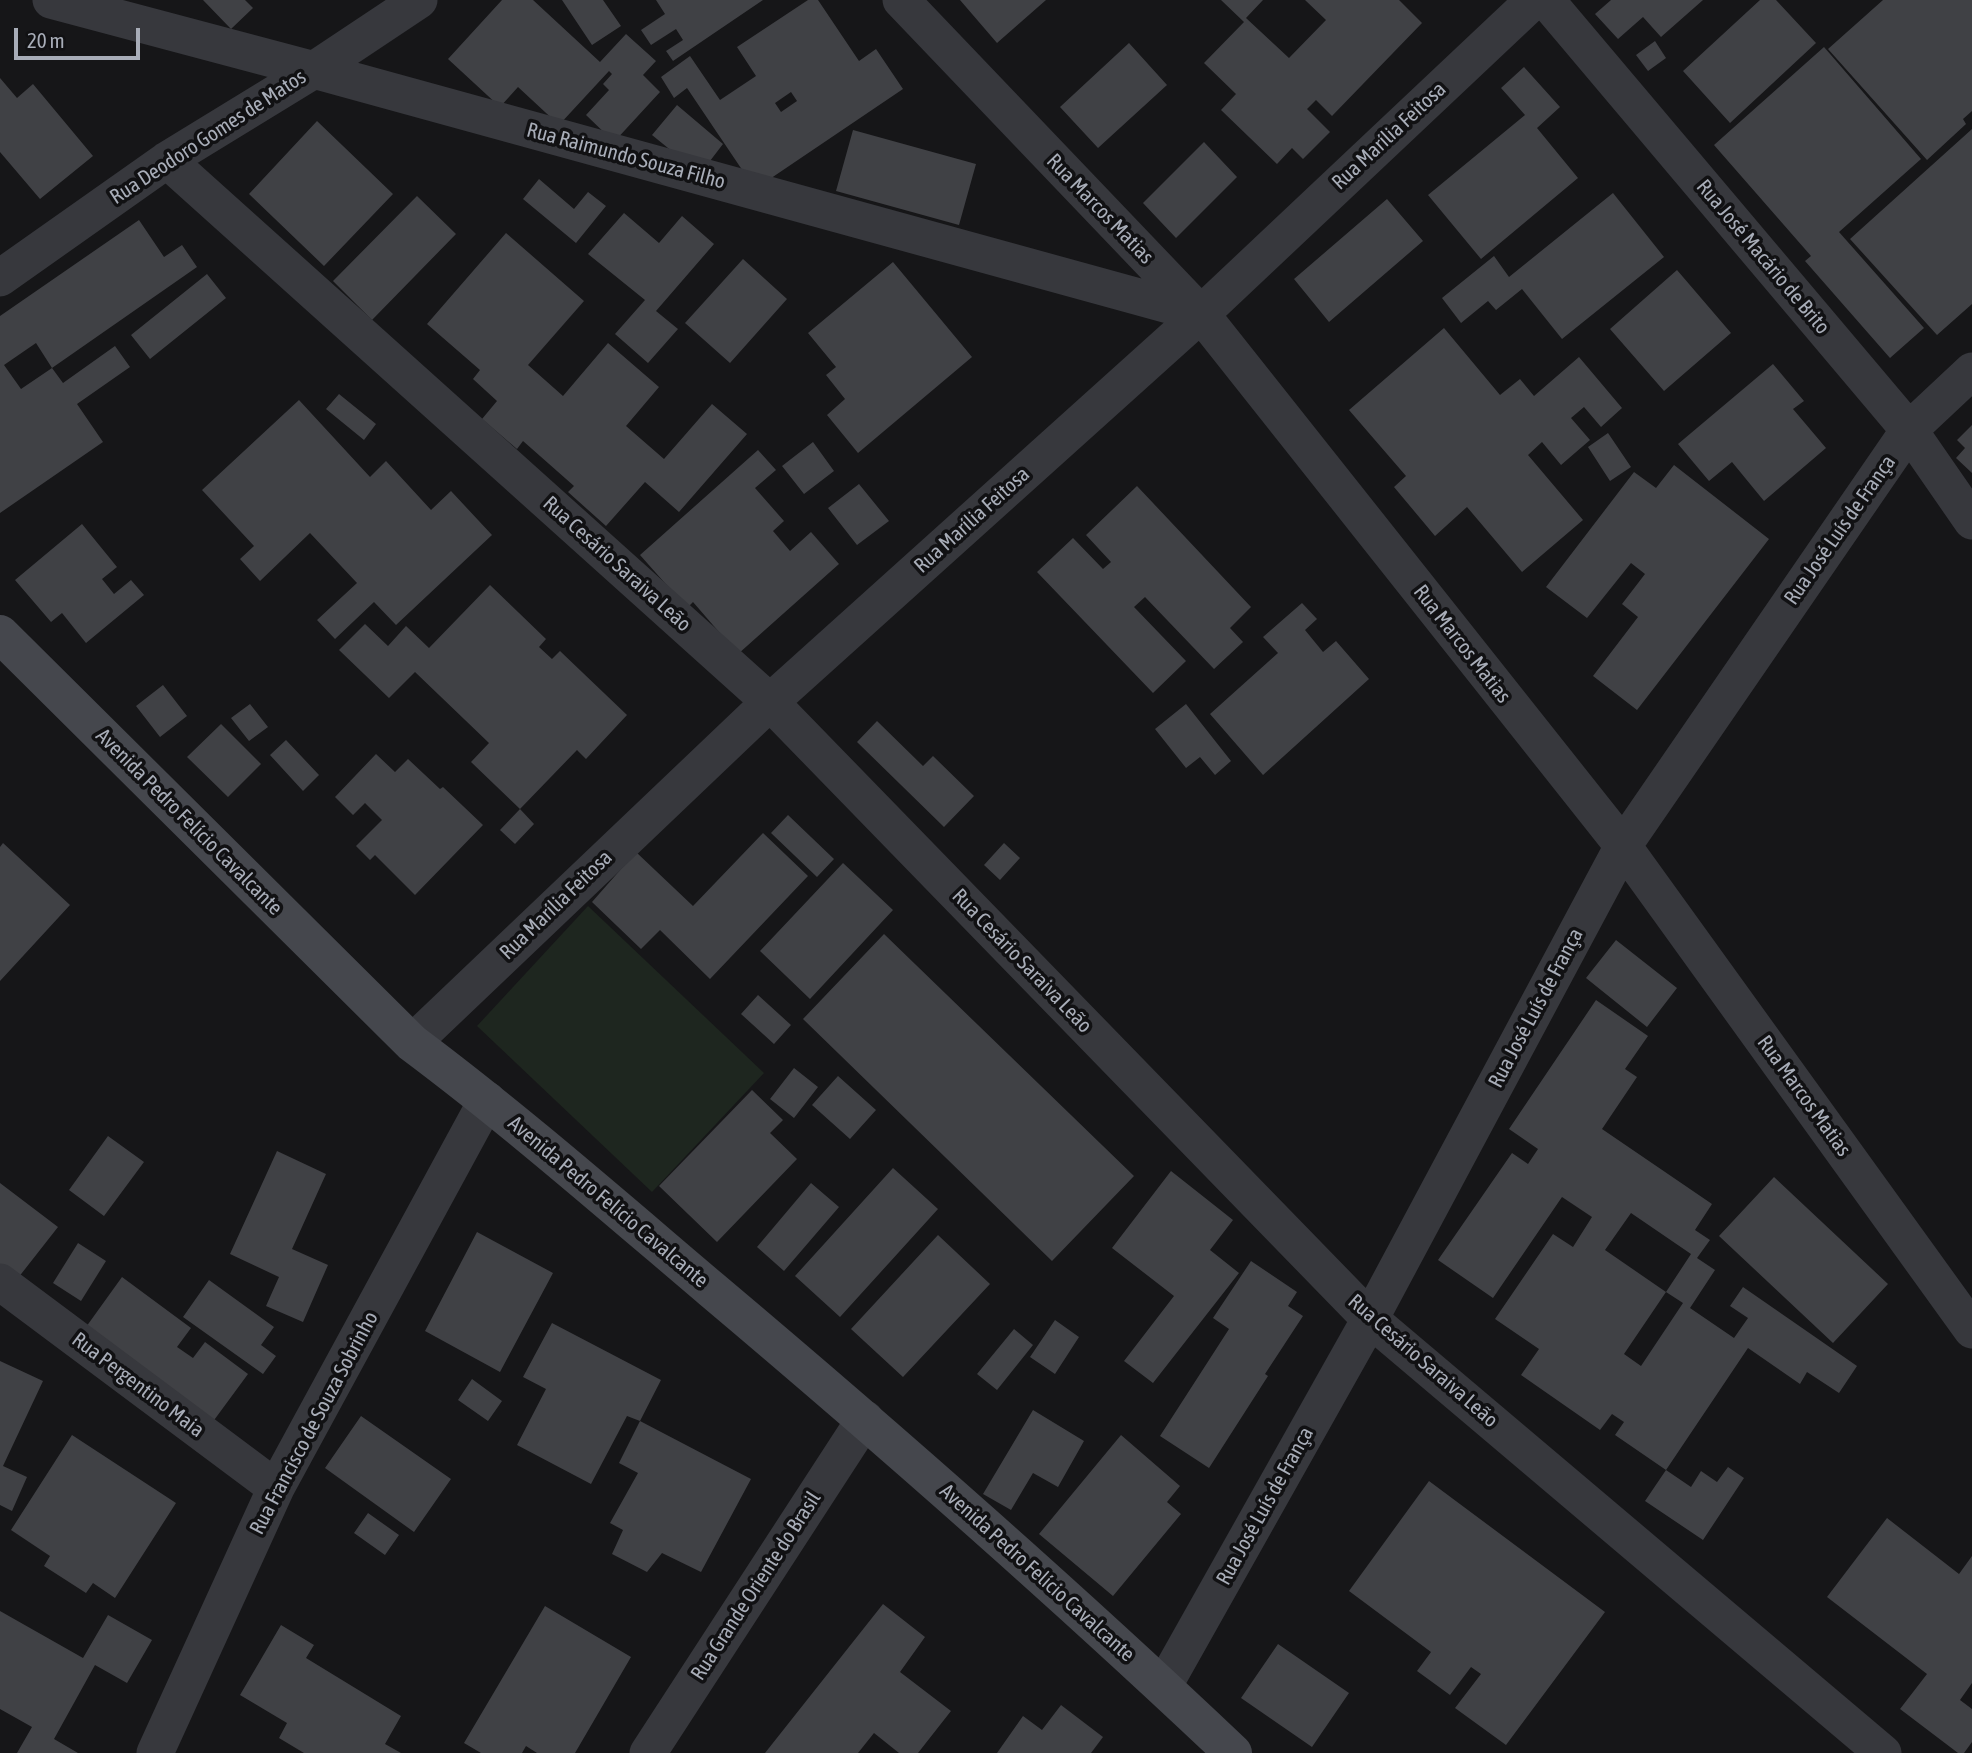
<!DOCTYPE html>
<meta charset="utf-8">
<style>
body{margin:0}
#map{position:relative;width:1972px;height:1753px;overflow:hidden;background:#161618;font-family:"Asap Condensed",sans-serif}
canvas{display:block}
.scale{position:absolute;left:14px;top:28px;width:126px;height:32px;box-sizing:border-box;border:4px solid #a8adb8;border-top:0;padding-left:9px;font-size:21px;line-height:24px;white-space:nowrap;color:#a8adb8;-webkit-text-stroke:5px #111113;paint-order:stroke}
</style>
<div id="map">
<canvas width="1972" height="1753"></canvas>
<div class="scale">20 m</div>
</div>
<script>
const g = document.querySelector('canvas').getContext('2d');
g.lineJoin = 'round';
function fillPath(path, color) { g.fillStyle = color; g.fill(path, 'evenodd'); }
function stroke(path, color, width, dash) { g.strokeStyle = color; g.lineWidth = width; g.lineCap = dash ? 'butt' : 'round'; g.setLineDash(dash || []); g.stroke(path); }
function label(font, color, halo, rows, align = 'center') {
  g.font = font + ' "Asap Condensed",sans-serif'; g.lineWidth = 7; g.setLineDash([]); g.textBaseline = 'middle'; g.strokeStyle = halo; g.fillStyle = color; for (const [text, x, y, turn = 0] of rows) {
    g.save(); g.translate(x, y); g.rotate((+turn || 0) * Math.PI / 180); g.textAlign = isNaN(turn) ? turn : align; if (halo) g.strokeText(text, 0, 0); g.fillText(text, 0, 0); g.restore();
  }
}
const green = new Path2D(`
 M588,906L764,1073L652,1192L477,1026Z`);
const building = new Path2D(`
 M203,0H245L253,8L231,29Z
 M502,0H533L600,62L626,34L656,61L643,75L660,92L614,142L586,115L609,90L603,84L612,74L609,71L559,125L518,87L500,107L448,59Z
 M562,0H603L621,26L592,45Z
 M656,0H763L673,61L666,51L683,40L676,29L651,45L641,30L665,14Z
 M808,0H818L859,61L876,49L903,89L755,189L687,88L674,98L661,77L690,56L720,100L756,76L737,47ZM791,92L797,101L781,112L775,103Z
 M960,0H1046L997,43Z
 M1221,0H1263L1246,18L1289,58L1326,20L1305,0H1399L1422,23L1332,116L1316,100L1307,109L1330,132L1303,159L1292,148L1277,164L1221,110L1236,94L1204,63L1244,22Z
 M1611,0H1703L1661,37L1643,17L1618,39L1595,14Z
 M1760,0H1776L1816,43L1730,123L1683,71Z
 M1883,0H1972V111L1963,119L1966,124L1927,160L1828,49Z
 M1655,41L1666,58L1648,71L1636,55Z
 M1129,43L1167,85L1098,148L1060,107Z
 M1824,47L1921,159L1839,232L1924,328L1890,358L1805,261L1811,256L1714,145Z
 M1524,67L1560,107L1537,128L1578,178L1481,259L1428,195L1525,115L1501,88Z
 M0,78L17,98L33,84L93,156L40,199L0,152Z
 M677,105L723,144L700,174L652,135Z
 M317,121L393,194L324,266L249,194Z
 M1972,129V304L1937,335L1850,239Z
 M853,130L976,164L959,225L836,191Z
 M1204,142L1237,177L1176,238L1143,203Z
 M539,179L574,209L588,192L606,206L576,243L523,199Z
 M1613,193L1664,257L1562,339L1522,289L1496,310L1488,301L1461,323L1442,298L1494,256L1509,277Z
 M417,196L456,234L372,320L333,281Z
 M1387,199L1423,241L1329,322L1294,279Z
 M624,213L659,243L682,216L714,244L656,311L678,329L648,363L615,334L645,300L588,254Z
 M139,220L164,257L182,245L197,267L52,368L36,343L4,365L21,389L52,368L63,383L115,346L130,367L77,404L103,442L0,513V316Z
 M506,233L584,301L528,365L563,396L608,343L659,387L626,426L664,459L712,404L747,434L679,512L645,482L606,526L568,492L574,486L523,441L517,449L482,419L497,401L473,379L480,370L427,324Z
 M743,259L787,299L730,363L685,323Z
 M893,262L972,357L858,453L827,415L845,399L826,375L836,367L808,333Z
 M1677,270L1731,333L1664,391L1610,329Z
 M207,274L226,298L150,359L131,335Z
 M1444,328L1500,395L1520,379L1534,396L1579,357L1622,408L1601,427L1584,407L1571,418L1590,440L1561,465L1542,442L1528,455L1583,520L1522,572L1467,507L1435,536L1394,487L1406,476L1349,410Z
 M1773,364L1804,401L1793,409L1826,448L1764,501L1732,462L1709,481L1678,444Z
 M339,394L376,424L364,440L326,409Z
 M299,400L370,477L386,461L431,510L451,491L492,535L396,625L374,602L335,639L317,620L357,583L310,533L260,581L240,559L254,546L202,490Z
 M1972,425V473L1956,458L1965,448L1957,440Z
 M1608,433L1631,467L1610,481L1588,447Z
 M813,442L834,471L804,494L782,466Z
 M758,450L776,470L755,488L784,521L773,531L790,551L811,532L839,564L738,654L693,602L687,608L640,555Z
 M1674,465L1769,539L1637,710L1593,676L1638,617L1622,604L1645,574L1631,563L1587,618L1546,587L1634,472L1656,488Z
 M859,484L889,521L857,545L828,508Z
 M1137,486L1251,607L1230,628L1243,642L1214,669L1145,597L1134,607L1186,661L1153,693L1037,572L1073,538L1103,569L1111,562L1086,535Z
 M82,524L117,567L102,579L114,594L131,580L144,595L86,643L62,613L51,622L15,580Z
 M490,585L546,639L539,647L552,659L560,651L627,715L586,759L577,750L520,809L471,762L489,743L415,672L389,698L339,650L365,624L388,646L406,626L429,648Z
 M1302,603L1317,619L1305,630L1323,652L1336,641L1369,679L1263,775L1210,714L1278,653L1263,637Z
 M163,685L187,716L160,737L136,706Z
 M250,704L268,727L249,741L231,718Z
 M1186,704L1231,761L1215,775L1200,757L1186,768L1155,729Z
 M877,721L923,766L933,756L974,796L944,827L857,742Z
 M221,724L261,764L228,797L187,757Z
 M286,740L319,775L303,791L270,755Z
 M376,754L395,772L408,759L440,789L443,787L483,825L415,895L375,855L370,860L356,846L382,820L365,803L353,815L335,797Z
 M520,809L534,824L515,844L500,830Z
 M788,815L834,859L817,877L771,833Z
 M763,833L808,876L710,979L660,930L641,949L592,902L636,852L693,906Z
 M3,843L70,905L0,981V847Z
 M1004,843L1020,858L1000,880L984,865Z
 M843,863L893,910L810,999L760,951Z
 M884,934L1134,1176L1052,1261L803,1019Z
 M1616,940L1677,988L1647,1027L1586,978Z
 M758,995L791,1025L774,1044L741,1014Z
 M1596,1000L1648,1036L1625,1069L1637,1077L1602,1129L1712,1204L1695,1230L1710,1240L1697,1258L1715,1270L1690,1308L1734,1338L1748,1318L1730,1306L1743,1287L1857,1366L1839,1393L1807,1372L1800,1384L1748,1348L1666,1470L1615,1435L1624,1422L1612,1414L1600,1430L1521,1375L1539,1349L1495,1319L1553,1234L1573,1247L1592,1217L1562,1197L1493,1298L1438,1260L1512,1153L1528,1164L1538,1149L1509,1129ZM1631,1213L1691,1254L1666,1292L1683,1303L1641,1366L1624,1354L1666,1292L1605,1250Z
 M794,1068L818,1087L794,1118L770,1099Z
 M838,1076L876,1110L850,1139L812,1105Z
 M752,1090L783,1120L770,1133L797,1159L717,1242L659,1186Z
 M108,1136L144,1162L104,1216L69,1190Z
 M277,1151L326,1174L292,1249L328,1265L303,1322L266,1306L279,1277L230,1254Z
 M893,1168L938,1209L840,1317L795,1276Z
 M1171,1171L1233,1220L1210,1250L1239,1273L1153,1383L1124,1361L1174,1296L1112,1248Z
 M1774,1177L1888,1284L1833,1343L1719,1236Z
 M0,1183L58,1227L18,1278L0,1264Z
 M811,1183L839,1207L784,1271L757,1247Z
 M477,1232L553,1273L500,1372L425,1331Z
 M938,1235L990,1284L903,1377L851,1329Z
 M78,1243L106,1261L81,1301L53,1283Z
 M1251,1261L1297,1292L1288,1306L1303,1316L1265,1374L1268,1376L1209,1468L1160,1436L1229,1329L1213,1318Z
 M122,1277L191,1328L177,1347L193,1358L205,1342L248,1374L209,1427L81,1334Z
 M209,1280L274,1327L261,1345L276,1356L263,1374L183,1317Z
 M1055,1320L1079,1337L1055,1374L1030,1357Z
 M552,1323L661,1380L640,1421L751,1479L701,1572L662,1553L647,1572L612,1554L623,1530L610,1523L638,1473L619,1463L640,1421L627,1416L591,1484L517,1445L546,1389L523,1377Z
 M1014,1329L1033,1345L997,1390L977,1374Z
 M0,1361L43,1381L3,1466L27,1477L12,1511L0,1505Z
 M472,1379L502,1401L488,1421L458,1400Z
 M1033,1410L1084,1441L1058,1487L1033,1473L1011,1510L983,1494Z
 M361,1416L451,1479L414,1532L325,1468Z
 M72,1435L176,1503L115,1598L93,1583L86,1593L44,1566L50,1556L11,1530Z
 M1121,1435L1180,1486L1167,1502L1181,1514L1113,1596L1039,1534Z
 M1728,1467L1744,1478L1703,1540L1645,1501L1666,1470L1691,1487L1701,1471L1717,1482Z
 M1429,1481L1605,1612L1506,1745L1455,1708L1481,1674L1471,1667L1450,1695L1417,1671L1431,1652L1349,1591Z
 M368,1513L399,1535L385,1555L354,1533Z
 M1887,1518L1959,1574L1972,1556V1683L1960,1700L1972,1709V1742L1964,1753H1958L1900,1709L1927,1674L1827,1597Z
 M883,1604L925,1637L900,1672L951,1711L918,1753H899L874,1733L858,1753H765Z
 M545,1606L631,1657L575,1753H537L526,1746L522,1753H481L464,1743Z
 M0,1611L83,1658L108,1615L152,1640L127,1683L95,1665L54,1739L78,1753H17L32,1727L0,1709Z
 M281,1625L314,1645L306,1658L401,1716L385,1744L401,1753H304L279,1738L287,1723L240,1695Z
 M1278,1644L1349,1693L1312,1747L1241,1698Z
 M1061,1705L1103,1737L1091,1753H997L1023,1716L1042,1730Z`);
const street = new Path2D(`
 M51,0L314,70L1201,314
 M901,0L1201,314L1623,846L1972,1330
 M1546,0L1909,430L1972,521
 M167,160L770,702L1370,1319L1883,1753
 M0,278L167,160L314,70L419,0
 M412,1043L770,702L1201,314L1534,0
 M0,1282L276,1488
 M1163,1687L1370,1319L1623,846L1909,430L1972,371
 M155,1753L276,1488L487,1100
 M648,1753L865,1419`);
const secondary = new Path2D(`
 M0,634L412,1043C515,1120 612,1205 711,1289C889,1439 1064,1593 1233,1753`);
const streetNames = [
 ["Rua Marília Feitosa",1389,136,-43],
 ["Rua Deodoro Gomes de Matos",208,137,-33],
 ["Rua Raimundo Souza Filho",626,156,15],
 ["Rua Marcos Matias",1100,209,46],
 ["Rua José Macário de Brito",1763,257,50],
 ["Rua Marília Feitosa",972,520,-42],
 ["Rua José Luís de França",1840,530,-55],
 ["Rua Cesário Saraiva Leão",617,564,42],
 ["Rua Marcos Matias",1462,644,52],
 ["Avenida Pedro Felício Cavalcante",189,822,45],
 ["Rua Marília Feitosa",556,905,-44],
 ["Rua Cesário Saraiva Leão",1022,961,46],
 ["Rua José Luís de França",1536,1008,-62],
 ["Rua Marcos Matias",1804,1096,54],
 ["Avenida Pedro Felício Cavalcante",608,1202,40],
 ["Rua Cesário Saraiva Leão",1423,1361,41],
 ["Rua Pergentino Maia",138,1385,37],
 ["Rua Francisco de Souza Sobrinho",314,1423,-62],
 ["Rua José Luís de França",1265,1506,-61],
 ["Avenida Pedro Felício Cavalcante",1037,1573,42],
 ["Rua Grande Oriente do Brasil",756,1586,-57]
];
fillPath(green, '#1e261f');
fillPath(building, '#404145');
stroke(street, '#37383d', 37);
stroke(secondary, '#45474d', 38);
label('21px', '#a8adb8', '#111113', streetNames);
</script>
